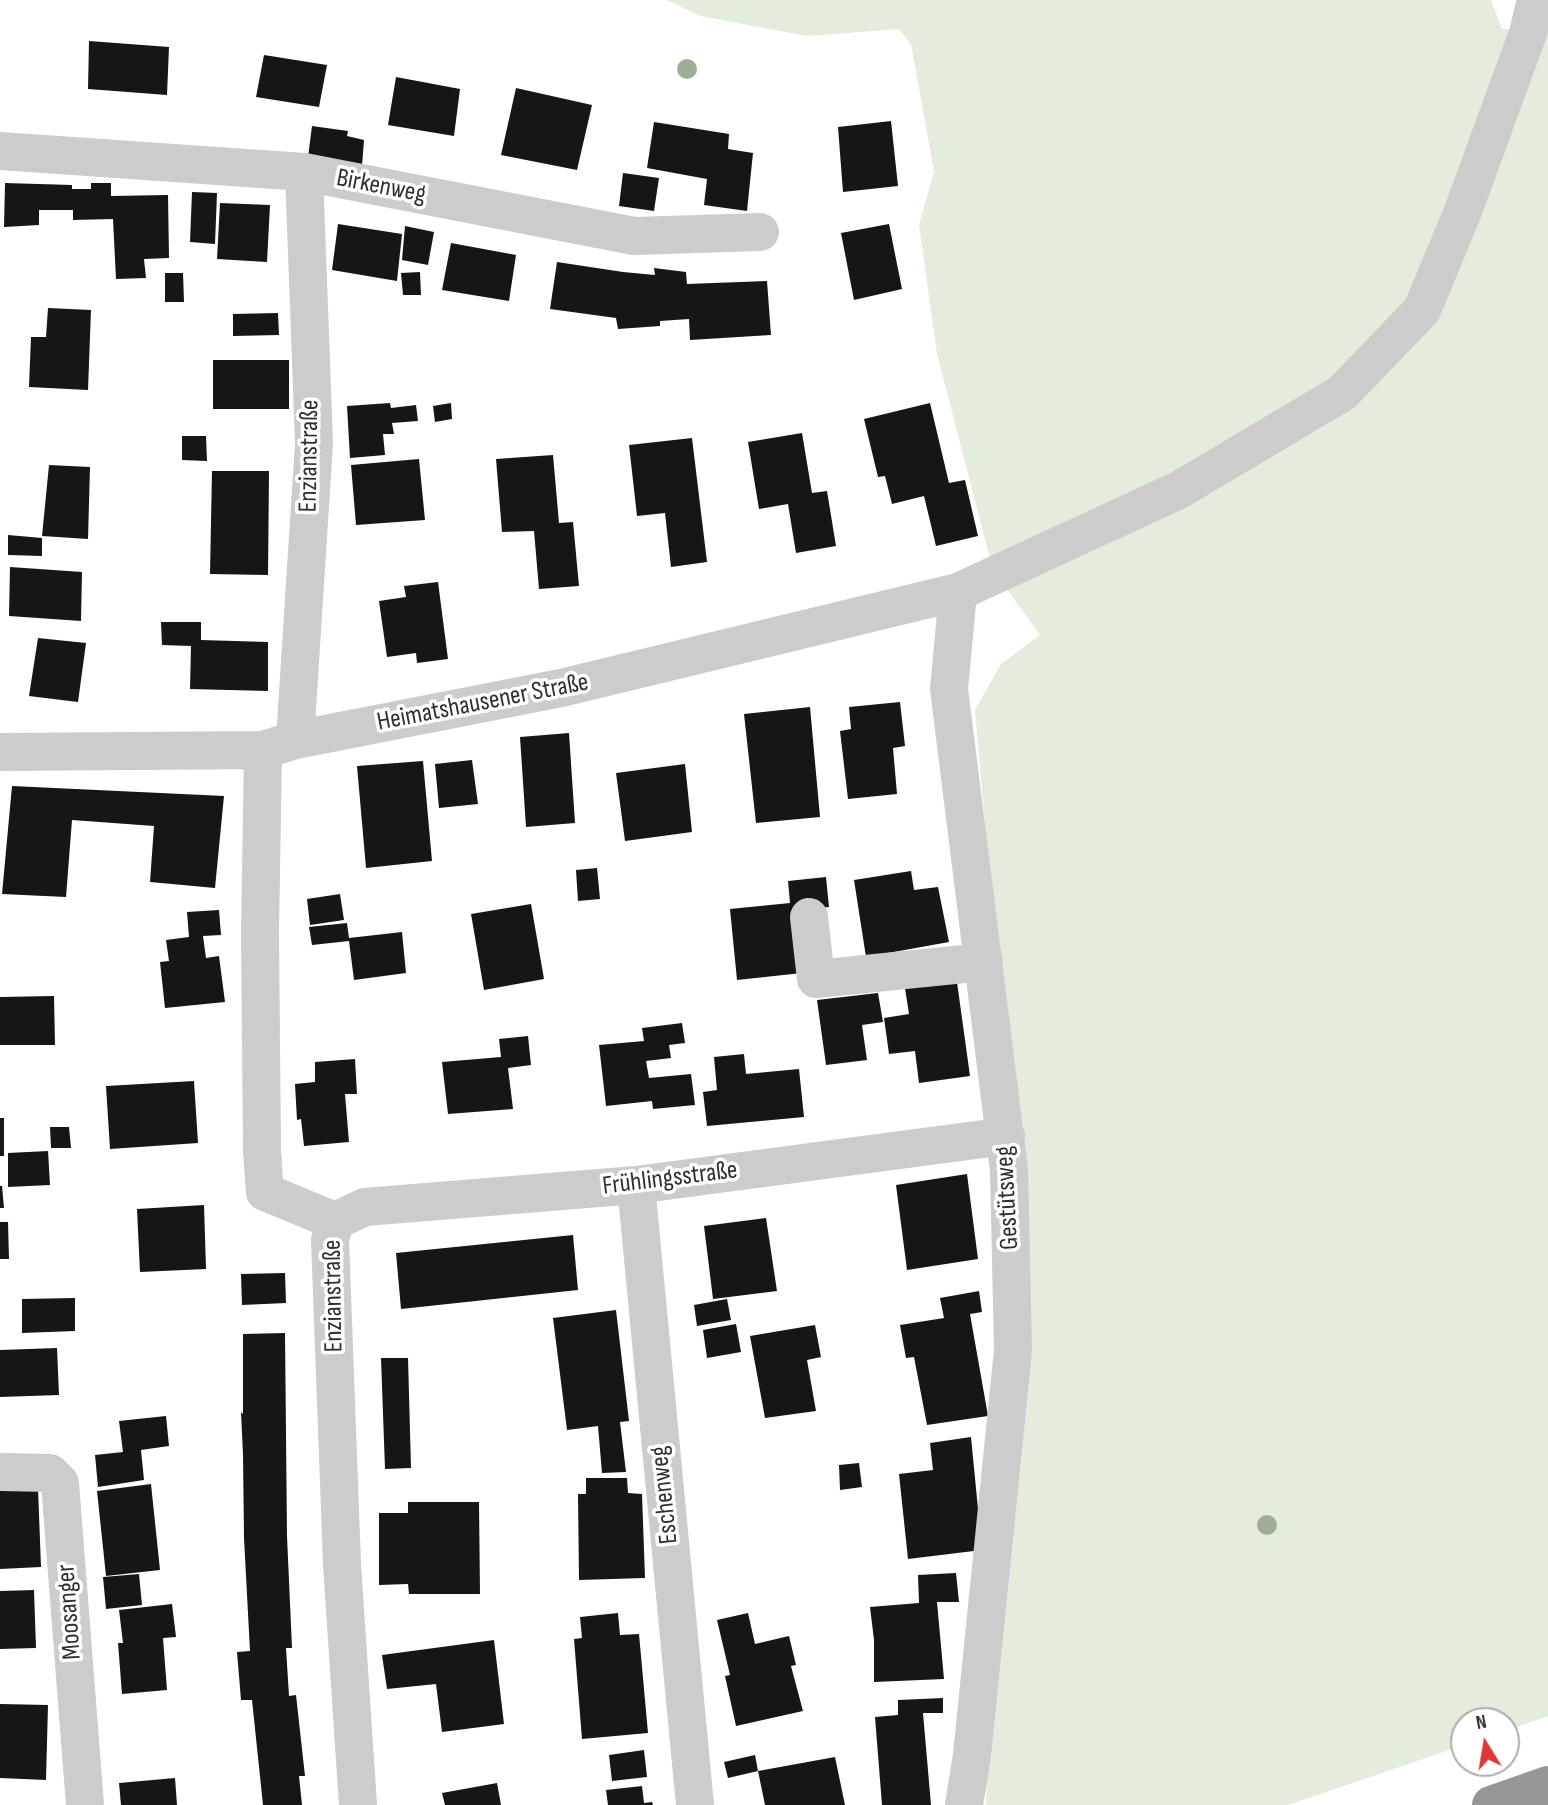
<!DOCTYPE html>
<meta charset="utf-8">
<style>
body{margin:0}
#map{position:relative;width:1548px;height:1805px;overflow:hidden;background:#fff;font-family:"Sofia Sans Condensed",sans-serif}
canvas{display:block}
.north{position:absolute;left:1450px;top:1707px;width:70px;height:70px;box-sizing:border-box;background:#fff;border:2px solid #acacac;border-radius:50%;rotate:349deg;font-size:19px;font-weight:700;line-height:28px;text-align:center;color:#2f2f2f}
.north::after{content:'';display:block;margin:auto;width:24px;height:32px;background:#df383a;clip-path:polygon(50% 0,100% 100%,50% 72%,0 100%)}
</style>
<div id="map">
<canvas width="1548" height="1805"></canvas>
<div class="north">N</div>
</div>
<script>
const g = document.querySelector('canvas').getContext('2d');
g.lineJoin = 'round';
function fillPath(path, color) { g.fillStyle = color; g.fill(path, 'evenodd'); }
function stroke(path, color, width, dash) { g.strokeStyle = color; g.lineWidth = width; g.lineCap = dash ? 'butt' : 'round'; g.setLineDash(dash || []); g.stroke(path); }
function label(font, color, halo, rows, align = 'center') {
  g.font = font + ' "Sofia Sans Condensed",sans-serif'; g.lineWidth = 7; g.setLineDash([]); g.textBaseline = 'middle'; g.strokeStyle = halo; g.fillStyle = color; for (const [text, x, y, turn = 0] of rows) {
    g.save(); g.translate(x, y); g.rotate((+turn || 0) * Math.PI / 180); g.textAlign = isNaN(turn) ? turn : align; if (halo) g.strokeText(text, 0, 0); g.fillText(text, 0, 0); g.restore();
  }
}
const green = new Path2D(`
 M667,0H1491L1502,29H1548V1716L1506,1731V1721H1464V1745L1288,1805H986L992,1638L1016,1176L975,710L1001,664L1040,635L993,570L937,354L919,225L934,171L911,44L899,29L807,36L700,16Z`);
const building = new Path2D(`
 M89,41L169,47L167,95L88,89Z
 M264,55L327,65L319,107L256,97Z
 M396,77L460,89L454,136L388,125Z
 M516,88L592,105L577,170L501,155Z
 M891,121L898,186L843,192L838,127Z
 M654,122L729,134L728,149L753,153L747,211L704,205L707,179L647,168Z
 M312,126L348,131L347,136L364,140L362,166L308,157Z
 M623,173L659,178L654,211L619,206Z
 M5,183L72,185V189H91V183H111V196L168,195L169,258L144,259L146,278L116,279L113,219L73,220V210H39V225L4,227Z
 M192,192L217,193L215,244L190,242Z
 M220,203L270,205L267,262L217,259Z
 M338,224L402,234L397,281L332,270Z
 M889,224L902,289L854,300L841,233Z
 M405,226L434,232L428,265L402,260Z
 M451,243L516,255L509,301L442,290Z
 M557,262L623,272L655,275L654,268L686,272L687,284L767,281L771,335L690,340L689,319L660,321V326L618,329L616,318L550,309Z
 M420,272L421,295H403L401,273Z
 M165,273H183L184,302H165Z
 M48,308L91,310L88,390L29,387L31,337H46Z
 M278,313L279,335L233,336V314Z
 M213,360H289V409H213Z
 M390,403L391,408L416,405L418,421L392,423L394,434H383L385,455L350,458L347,406Z
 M451,403L452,419L435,422L433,406Z
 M930,403L949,483L965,480L978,536L936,546L924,496L892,504L885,476L878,477L864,419Z
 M802,433L812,493L827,491L836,546L796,553L788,504L759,509L748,442Z
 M182,436H206L207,461L182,460Z
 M692,438L707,562L671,567L665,513L637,516L629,445Z
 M553,455L559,523L573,522L579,586L539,589L534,531L502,532L496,459Z
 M419,459L425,520L356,525L351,465Z
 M49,465L90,467L88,539L42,536Z
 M212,471H269L268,575L210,574Z
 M8,535L42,538V556L8,555Z
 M10,567L82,572L81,621L9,616Z
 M438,582L448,659L417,663L416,653L387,657L379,601L406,597L404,586Z
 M161,622H201V640L268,642V691L190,689L191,646L162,645Z
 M38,638L86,643L78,702L29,696Z
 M900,702L905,746L893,748L897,794L848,799L840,731L851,729L849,707Z
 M810,707L820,817L756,823L744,714Z
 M569,733L575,823L526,827L520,737Z
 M472,760L478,804L439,808L435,764Z
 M423,761L432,861L366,868L357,766Z
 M685,764L692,832L625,841L616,773Z
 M12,786L224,796L215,888L150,882L154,826L72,820L66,897L2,894Z
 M597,868L600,899L578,901L576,870Z
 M911,871L914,890L938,887L949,942L866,957L854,880Z
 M826,877L829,907L796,911L802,973L737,980L730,909L790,903L788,881Z
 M340,894L344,920L310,925L307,899Z
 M531,904L544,979L484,990L471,914Z
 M219,910L221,935L203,936L206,958L219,956L225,1002L165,1008L160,962L169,961L166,940L189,937L187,912Z
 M347,923L349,938L402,932L406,973L354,980L349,941L312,945L309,927Z
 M956,975L970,1076L919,1083L915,1051L889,1054L884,1018L909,1014L904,982Z
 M878,993L883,1022L862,1025L867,1060L826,1065L817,1000Z
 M54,996L55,1045H0V997Z
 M682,1023L685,1043L669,1045L671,1058L646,1061L649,1078L691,1074L695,1105L653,1109L652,1101L606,1106L599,1045L644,1041L642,1028Z
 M528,1036L531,1065L508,1068L513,1109L448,1114L442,1062L501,1057L499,1039Z
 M744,1054L746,1074L799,1069L804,1117L707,1126L703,1092L717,1090L714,1057Z
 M355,1059L357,1094H345L349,1142L304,1146L301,1119L297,1120L295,1084L315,1082V1062Z
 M194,1081L198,1143L110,1149L106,1086Z
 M0,1118H4V1156H0Z
 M50,1127H69L71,1148H51Z
 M48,1151L50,1185L8,1187V1153Z
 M967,1174L978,1259L907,1270L896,1185Z
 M0,1186H2L4,1208H0Z
 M204,1205L206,1269L140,1272L137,1209Z
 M766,1218L777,1291L713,1299L704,1226Z
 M0,1222H8L9,1259H0Z
 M573,1235L578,1290L401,1309L396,1253Z
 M285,1273L286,1303L242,1305L241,1274Z
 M979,1291L982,1312L970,1314L988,1416L927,1425L914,1357L906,1358L900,1325L944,1318L940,1298Z
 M75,1298V1331L22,1333V1299Z
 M727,1299L731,1320L697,1326L694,1305Z
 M616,1310L629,1421L620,1422L626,1472L602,1473L598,1426L567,1430L553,1318Z
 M736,1324L741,1352L707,1358L703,1330Z
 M815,1325L821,1357L807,1360L816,1411L765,1418L750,1336Z
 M285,1333L287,1536L292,1648H286L289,1696L296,1695L305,1776H299L302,1805H263L252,1700H241L237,1652L250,1651L244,1538L243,1455L241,1412L243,1414V1334Z
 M57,1348L59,1395L0,1397V1350Z
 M381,1358H408L411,1468L385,1469Z
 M166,1416L169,1446L141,1450L144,1480L98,1487L95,1455L123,1452L119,1421Z
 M971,1437L982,1550L908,1559L899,1474L933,1470L930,1443Z
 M859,1463L862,1487L840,1490L839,1465Z
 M586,1478H627L628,1493L642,1494L645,1578L579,1580L578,1494H586Z
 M151,1484L160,1570L106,1576L97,1491Z
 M38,1488L41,1567L0,1569V1490Z
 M408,1502H479L480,1594H409L408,1584L379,1585V1513H408Z
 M956,1573L959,1602H937L944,1679L874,1682V1640L870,1607L919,1603L918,1575Z
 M139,1574L142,1605L106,1609L103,1577Z
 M34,1590L36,1648L0,1649V1591Z
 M172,1604L176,1637L163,1638L167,1690L122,1694L118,1643H123L119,1610Z
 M618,1613L620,1635L639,1634L648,1733L582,1739L574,1639L582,1638L580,1617Z
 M748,1613L755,1644L789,1636L796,1665L791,1666L803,1711L736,1726L725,1676L730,1675L717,1620Z
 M494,1640L504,1724L442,1732L436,1684L387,1689L382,1655Z
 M943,1698V1713H923L931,1805H882L875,1717L898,1715V1700Z
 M0,1704L48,1705L46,1780L0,1778Z
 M644,1750L647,1777L612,1781L609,1755Z
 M755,1755L758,1771L728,1778L724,1762Z
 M835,1757L845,1805H765L758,1771Z
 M175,1778L177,1805H121L119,1783Z
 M497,1783L501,1805H445L442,1793Z
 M642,1786L644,1803L652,1802L653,1805H608L606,1790Z`);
const minor = new Path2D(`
 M0,151L304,172L634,236L760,232
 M958,592L949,689L1009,1170L1013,1350L972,1755L964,1805
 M295,740L314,443L304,172
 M263,750L260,932L262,1152L265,1192L335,1221
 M0,752L263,750L295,740L561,688L958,592L1179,490L1342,393L1422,310L1463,211L1528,33L1536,0
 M809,917L816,979L984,962
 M636,1185L695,1805
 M335,1221L365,1207L636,1185L1006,1136
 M335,1221L330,1240L342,1564L358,1805
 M0,1472L50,1473L60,1483L85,1805`);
const highway = new Path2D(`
 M1491,1805L1548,1785`);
const trees = [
 [687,69],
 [1267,1525]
];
const streetNames = [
 ["Birkenweg",381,187,11],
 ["Enzianstraße",310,456,-89],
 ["Heimatshausener Straße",483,703,-11],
 ["Frühlingsstraße",670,1179,-7],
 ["Gestütsweg",1008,1198,-93],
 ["Enzianstraße",334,1296,-91],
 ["Eschenweg",665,1495,-96],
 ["Moosanger",70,1612,-94]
];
fillPath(green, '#e4ecdd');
fillPath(building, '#161616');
stroke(minor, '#ccc', 38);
stroke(highway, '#969696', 38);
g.fillStyle = '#9fad95';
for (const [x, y] of trees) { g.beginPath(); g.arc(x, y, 10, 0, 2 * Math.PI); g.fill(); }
label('26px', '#2f2f2f', '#fff', streetNames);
</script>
